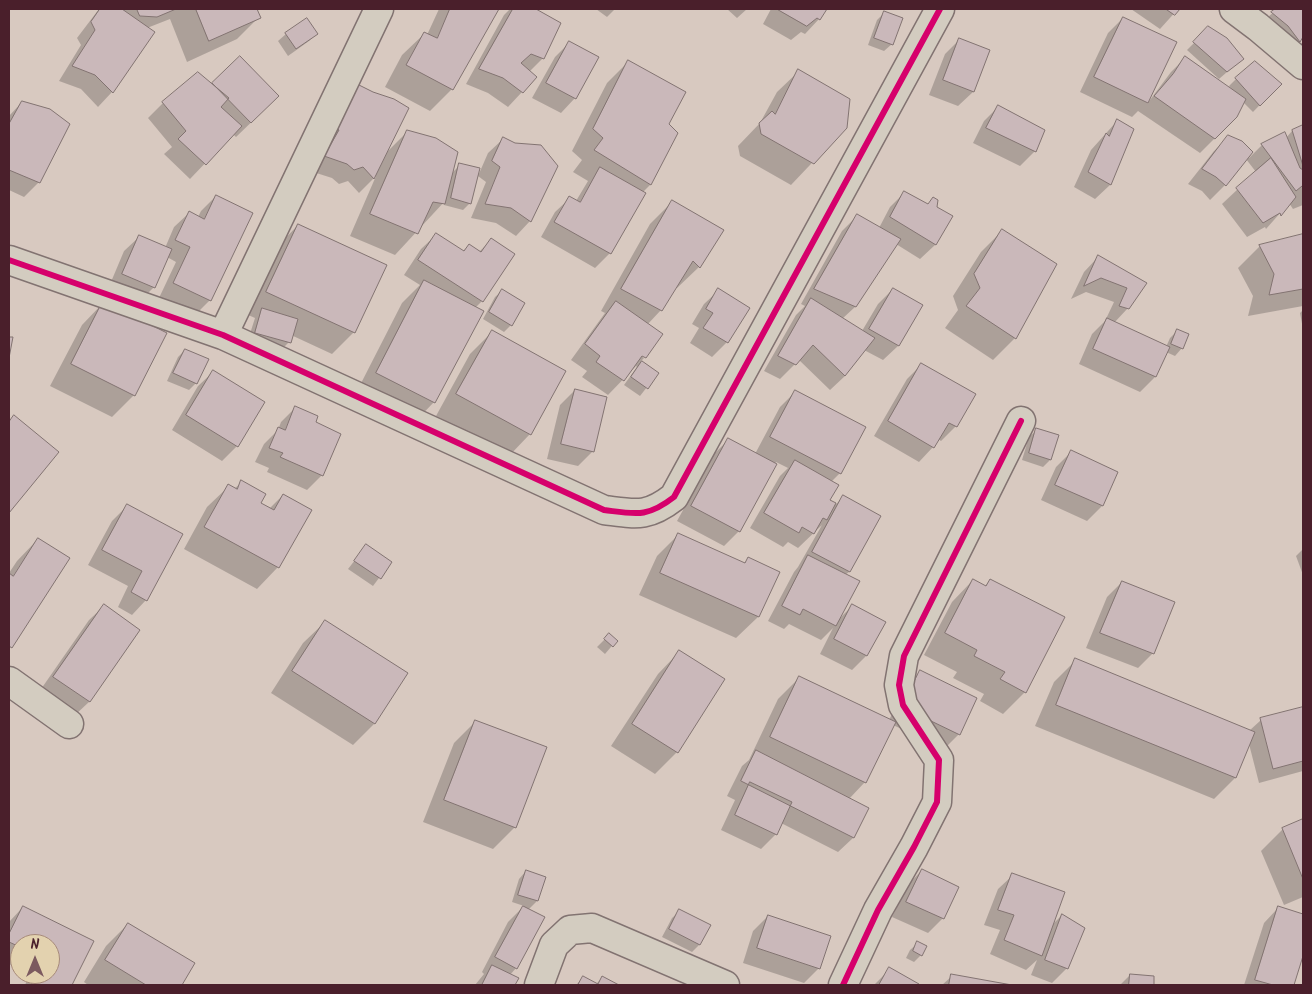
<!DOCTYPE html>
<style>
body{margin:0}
#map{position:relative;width:1312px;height:994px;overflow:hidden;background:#d8c9c0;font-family:Kalam,sans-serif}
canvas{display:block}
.frame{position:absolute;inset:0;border:10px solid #4a1f2b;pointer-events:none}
.north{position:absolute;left:10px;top:934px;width:50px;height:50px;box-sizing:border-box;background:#e3d2af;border:1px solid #a68a7a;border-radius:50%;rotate:0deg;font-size:14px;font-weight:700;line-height:20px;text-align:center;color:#4a1f2b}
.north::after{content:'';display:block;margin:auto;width:18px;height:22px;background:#7c5a5f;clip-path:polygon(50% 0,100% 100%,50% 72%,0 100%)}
</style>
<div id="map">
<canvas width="1312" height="994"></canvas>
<div class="frame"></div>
<div class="north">N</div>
</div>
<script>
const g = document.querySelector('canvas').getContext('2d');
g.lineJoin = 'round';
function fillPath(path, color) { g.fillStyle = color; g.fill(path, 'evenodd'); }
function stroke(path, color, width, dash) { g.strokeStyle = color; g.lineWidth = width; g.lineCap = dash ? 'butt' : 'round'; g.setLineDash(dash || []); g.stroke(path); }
const shadow = new Path2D(`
 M99,9H256L259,17L237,39L187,62L170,19L147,28L153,33L112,92L98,107L81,89L59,81L81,45L77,38Z
 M439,9H498L452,89L430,111L385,87L402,55L424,34L427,35Z
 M510,9H534L560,24L543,58L529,72L522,92L508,107L488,93L466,84L504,15Z
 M596,9H615L607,17Z
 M727,9H747L737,18Z
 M771,9H825L819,19L805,34L801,32L791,40L763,24Z
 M1131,9H1178L1160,29Z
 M1277,9H1303V38L1284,56L1257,27Z
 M884,13L892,44L884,51L868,45L877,20Z
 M1123,18L1175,42L1147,104L1171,72L1186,57L1232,90L1229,86L1236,79L1280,84L1253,112L1243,102L1236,117L1200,153L1138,111L1132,117L1080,92L1108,33Z
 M306,20L316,34L309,41L288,56L278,41L286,34Z
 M1209,28L1242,59L1219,79L1187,50Z
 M959,40L973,92L958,106L929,95L945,54Z
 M570,42L575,98L561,113L532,98L555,57Z
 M240,58L263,111L236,137L233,134L190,179L164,154L172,147L148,118L163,103L198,73L212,85Z
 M629,61L667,125L650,185L642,193L610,253L595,268L541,237L555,212L570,198L576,201L588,181L573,172L582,160L572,151L607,83Z
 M799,71L846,127L791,185L740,156L738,146L760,123L777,92Z
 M22,102L39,182L24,197L9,190V116Z
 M999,106L1035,151L1020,166L973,143L984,121Z
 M332,118L386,153L408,131L452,173L460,165L470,203L463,210L444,205L445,201L395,255L350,236L376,176L359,193L348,181L339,184L332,178L310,171Z
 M1117,121L1132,130L1110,185L1095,199L1074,187L1091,150Z
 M1303,126V205L1293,209L1289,203L1266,229L1265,227L1247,237L1222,204L1256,172L1246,159L1225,185L1210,200L1202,191L1188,184L1214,151L1229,137L1249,158L1262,145L1284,134L1286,138L1292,131Z
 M503,139L530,221L516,236L496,223L471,218L486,182L478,176L488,153Z
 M905,192L952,217L935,245L920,259L896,244L855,307L842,319L862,331L878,304L893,289L922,306L898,346L883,360L864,350L845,376L830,390L799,360L780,379L764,371L796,315L805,306L801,304L842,231L857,216L879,228L890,207Z
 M216,196L210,300L195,315L159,298L176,262L167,257L154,287L139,302L108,289L124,251L139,237L165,248L174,227L189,213L198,217L201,211Z
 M672,202L722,230L699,267L677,288L676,287L661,310L647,325L661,334L644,358V355L636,353L644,358L641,361L658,373L640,396L624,385L637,367L636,366L608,395L582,377L587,371L571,360L605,313L601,311L650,224Z
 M298,225L354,332L332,354L291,335L289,342L282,349L248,340L255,318L246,314L277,247Z
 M1002,231L1015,338L993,360L945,328L958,310L953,296L981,252Z
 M436,235L462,252L469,245L479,252L491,240L482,301L475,308L434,402L413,424L355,395L402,303L420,285L404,275L421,249Z
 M1303,235V306L1248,316L1253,296L1238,268L1260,246Z
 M1098,257L1145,284L1128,308L1114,323L1166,347L1170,338L1177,331L1182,348L1175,356L1166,352L1155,377L1140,392L1079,364L1092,334L1105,321L1114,302L1086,292L1071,299L1084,272Z
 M503,290L511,325L504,332L483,319L495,297Z
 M719,290L727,342L712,357L690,343L699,328L692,324L704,304Z
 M103,303L134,395L112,417L50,386L82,325Z
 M1303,310V329L1300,313Z
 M492,332L530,434L509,456L436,416L470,354Z
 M185,350L196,383L189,390L167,381L178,357Z
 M921,365L974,395L956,426L941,441L938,439L933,447L919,462L874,436L907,379Z
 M213,372L237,446L222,461L172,430L198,386Z
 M575,390L593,451L578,466L547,459L560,405Z
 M795,392L840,473L831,482L828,500L836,504L844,497L849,572L845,575L840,618L852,606L866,656L852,670L820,654L833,628L821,640L789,624L784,629L768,621L794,572L798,567L822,525L798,548L788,542L783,547L750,528L780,476L788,468L776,462L739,531L724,546L677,521L714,454L728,440L755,454L780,407Z
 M296,407L314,423L322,475L307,490L267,472L269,468L255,462L264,444L278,430L281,422Z
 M14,417L57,453L9,511V422Z
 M1037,430L1057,436L1050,460L1043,467L1022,460L1029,437Z
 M1071,452L1117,472L1102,506L1087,521L1041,500L1056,467Z
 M242,482L259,504L269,509L283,495L278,567L257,589L184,549L207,507L229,486L234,489Z
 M127,506L181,535L146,600L132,615L118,607L128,586L88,565L112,521Z
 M678,535L743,564L748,559L778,572L758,617L736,638L639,595L657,556Z
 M38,539L11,647L9,649V573L17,561Z
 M366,546L391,562L373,586L348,569Z
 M1303,549V575L1296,556Z
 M973,580L985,586L990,580L1025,692L1003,714L980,701L984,694L953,678L957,672L924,655L952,602Z
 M1122,582L1153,653L1138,668L1086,648L1107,597Z
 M104,606L139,630L89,702L74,716L39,692L89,620Z
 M325,622L374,724L353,745L271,693L303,643Z
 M609,635L616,641L605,654L597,647Z
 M679,652L723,680L677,752L655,774L611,746L658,674Z
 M1076,660L1249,731L1261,720L1303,709V771L1259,783L1249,744L1235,778L1214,799L1035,726L1054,682Z
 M920,672L959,734L944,749L893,725L865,782L849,799L867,808L853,838L838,852L781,823L776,834L761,849L721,830L735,800L727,796L742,766L749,760L778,699L800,677L889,720L906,687Z
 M475,722L515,827L493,849L423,822L454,743Z
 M1303,821V897L1284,905L1261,851L1283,829Z
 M922,870L957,887L943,918L928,933L892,917L908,885Z
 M526,871L545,878L537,901L528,910L516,968L510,975L517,978L514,985H475L484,974L482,972L508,922L524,906L512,902L519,879Z
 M1013,875L1052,925L1062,915L1067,968L1052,983L1031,975L1037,960L1026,970L990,954L1000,930L984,925L998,889Z
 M23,907L92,942L70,985H25L30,974H50V944H20V969L9,964V922Z
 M1278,908L1303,915V951L1293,985H1244L1264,923Z
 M680,911L709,926L699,945L692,952L662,937L672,918Z
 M768,916L819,968L804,983L743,963L753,931Z
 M128,924L193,963L180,985H88L84,982L106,946Z
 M918,943L921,955L914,962L906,958L910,950Z
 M890,969L918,984L917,985H874Z
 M1130,975L1153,977V985H1120Z
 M952,976L1006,985H942Z
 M584,977L596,984L602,978L616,985H576Z`);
const building = new Path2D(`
 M100,9H122L155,32L113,93L95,75L72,66L95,30L91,22Z
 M137,9H176L157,17L140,16Z
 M196,9H257L261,18L209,41Z
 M450,9H499L453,90L406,65L424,32L437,38Z
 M513,9H536L561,23L544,59L531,54L521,63L537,77L523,93L503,78L479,69Z
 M777,9H827L820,20L817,18L807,26Z
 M1166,9H1180L1175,15Z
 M1275,9H1303V37L1300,42L1288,26L1271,12Z
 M884,11L903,18L893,45L874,38Z
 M1123,17L1177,42L1148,103L1094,77Z
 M307,18L318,34L296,49L285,33Z
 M1208,26L1227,38L1244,59L1227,72L1193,42Z
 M959,38L990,50L974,92L943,80Z
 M569,41L599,57L576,99L546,83Z
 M240,56L279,96L251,123L212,83Z
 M1185,56L1246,99L1237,117L1215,139L1154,96L1173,74Z
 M628,60L686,92L669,124L678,133L651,185L594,150L603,138L593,129Z
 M1255,61L1282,84L1260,106L1235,78Z
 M798,69L850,99L847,128L814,164L761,134L759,123L772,111L775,114Z
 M198,72L229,98L221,107L242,126L206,165L178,139L186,131L162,102Z
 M355,83L373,92L394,99L409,108L374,179L363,167L354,170L347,164L324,156L339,130L331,123Z
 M22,101L50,109L70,124L40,183L9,170V124Z
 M998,105L1045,130L1036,152L986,128Z
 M1117,119L1134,129L1111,185L1088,172L1106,133L1109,136Z
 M1303,125V166L1292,130Z
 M407,130L436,138L458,152L445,204L433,202L418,234L370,214Z
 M1285,132L1300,168L1303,170V187L1302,186L1296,191L1261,144Z
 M1228,135L1242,141L1253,152L1226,186L1216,177L1202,169Z
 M503,137L515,143L541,145L558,166L531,222L511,208L485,204L500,167L492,161Z
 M1271,158L1296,197L1281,216L1280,213L1263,223L1236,188Z
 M459,163L480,168L471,204L451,198Z
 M600,167L646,193L611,254L554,222L569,196L580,202Z
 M904,191L928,204L933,197L938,200L937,207L953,216L936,245L890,217Z
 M216,195L253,213L211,301L173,283L190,247L175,240L189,211L204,219Z
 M672,200L724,230L700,268L693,261L662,311L621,289Z
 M857,214L901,239L856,307L814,289Z
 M298,224L387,265L355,333L266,292Z
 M1002,229L1057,264L1016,339L966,306L980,288L974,274Z
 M436,233L464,251L469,244L481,252L491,238L515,254L483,302L418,260Z
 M1303,234V289L1269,295L1274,274L1259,245Z
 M139,235L172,249L155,288L122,274Z
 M1098,255L1147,283L1129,309L1119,306L1127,288L1101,278L1084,286Z
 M424,280L484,311L435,403L376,373Z
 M718,288L750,308L728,343L703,328L713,313L706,309Z
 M893,288L923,305L899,346L869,329Z
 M502,289L525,303L512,326L489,312Z
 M811,298L875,338L845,376L813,345L796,365L778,356Z
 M103,301L167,333L135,396L71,364Z
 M616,301L663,334L646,358L642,356L624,381L596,362L600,356L585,344Z
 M262,308L298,319L291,343L255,333Z
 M1107,318L1170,347L1156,377L1093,349Z
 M1177,329L1189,334L1183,349L1171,344Z
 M492,330L566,371L531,435L456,394Z
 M9,337H13L9,358Z
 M185,349L209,359L197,384L173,373Z
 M642,361L659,373L648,389L631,377Z
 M921,363L976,394L957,427L949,423L934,448L888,421Z
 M213,370L265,402L238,447L186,415Z
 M575,389L607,397L594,452L561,444Z
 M795,390L866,427L841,474L770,437Z
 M295,406L318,416L316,422L341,434L323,476L280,457L283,453L269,448L278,427L285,430Z
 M14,415L59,452L9,513V422Z
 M1036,428L1059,435L1051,460L1029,453Z
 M728,438L777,464L740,532L691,506Z
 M1071,450L1118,472L1103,506L1055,485Z
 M795,460L839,485L830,500L836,503L827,520L823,518L814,534L802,527L799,533L764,513Z
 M241,480L266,494L261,503L274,510L283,494L312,510L279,568L204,527L228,484L237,489Z
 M843,495L881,516L850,572L812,552Z
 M127,504L183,534L147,601L131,592L142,571L102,550Z
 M678,533L745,563L748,557L780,572L759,617L660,573Z
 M38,538L70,558L12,648L9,646V573L13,576Z
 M366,544L392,562L381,579L354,561Z
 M808,555L860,581L836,626L803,609L800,615L782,606Z
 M973,579L986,586L990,579L1065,617L1026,693L1000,679L1005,672L974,656L977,650L945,633Z
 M1122,581L1175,602L1154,654L1100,633Z
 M104,604L140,630L90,702L53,677Z
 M852,604L886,622L867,656L834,639Z
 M325,620L408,673L375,724L292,671Z
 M609,633L618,641L613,647L604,639Z
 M679,650L725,679L678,753L632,724Z
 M1075,658L1255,732L1236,778L1056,705Z
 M920,670L977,698L960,735L902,707Z
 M799,676L896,722L866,783L770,737Z
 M1303,707V761L1273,769L1260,718Z
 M475,720L547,747L516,828L444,800Z
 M756,750L869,808L854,838L741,781Z
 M750,782L792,802L777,835L735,815Z
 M1303,819V879L1282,828Z
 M922,869L959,887L944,919L906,902Z
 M526,870L546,877L538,901L518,895Z
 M1012,873L1065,892L1042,956L1004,940L1014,915L998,910Z
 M23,906L94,941L72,985H31L37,974H50V944H20V947L9,942V934Z
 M523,906L545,917L517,969L495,957Z
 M1278,906L1303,914V956L1294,985H1273L1255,980Z
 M679,909L711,925L700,945L669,929Z
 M1062,914L1085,928L1068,969L1045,960Z
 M768,915L831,936L820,969L757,948Z
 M128,923L195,963L182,985H146L105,960Z
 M917,941L927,946L922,956L913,951Z
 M492,965L519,978L515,985H482Z
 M889,967L919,984V985H879Z
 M951,974L1012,985H949Z
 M1130,974L1154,976V985H1129Z
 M583,976L598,984L602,976L619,985H578Z`);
const street = new Path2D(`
 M1234,9L1258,27L1303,65
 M9,260L223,335L604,510C636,514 647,518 674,497L940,9
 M223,335L379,9
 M9,681L69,724
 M539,985L554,945L570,930L592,928L725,985
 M843,985L878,910L914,847L937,802L939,760L903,705L899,685L904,656L1021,421`);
const cycleway = new Path2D(`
 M9,260L223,335L604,510C636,514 647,518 674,497L940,9
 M843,985L878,910L914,847L937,802L939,760L903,705L899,685L904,656L1021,421`);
fillPath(shadow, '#0003');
fillPath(building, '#cab8ba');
stroke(building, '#827371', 1);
stroke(street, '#827371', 31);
stroke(street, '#d3ccc0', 28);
stroke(cycleway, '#d6006c', 6);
</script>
